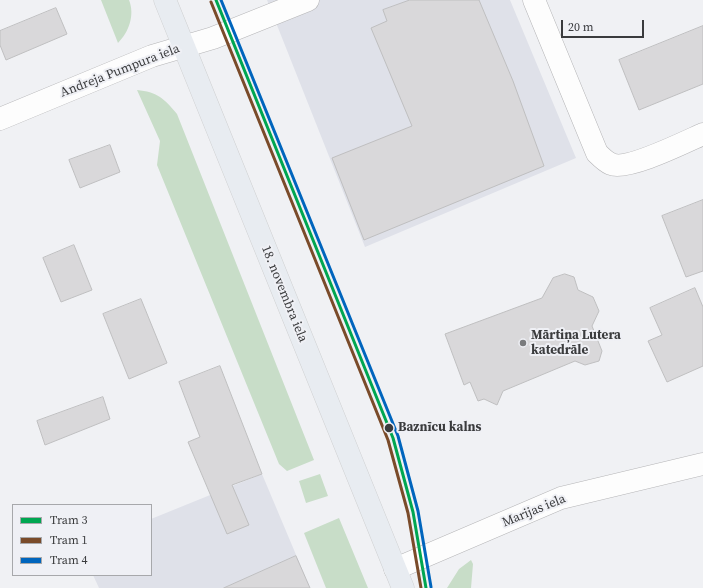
<!DOCTYPE html>
<meta charset="utf-8">
<style>
body{margin:0}
#map{position:relative;width:703px;height:588px;overflow:hidden;background:#f0f1f4;font-family:"Source Serif 4",serif}
canvas{display:block}
.legend{position:absolute;left:12px;top:504px;width:140px;height:72px;box-sizing:border-box;background:#eff0f5;border:1px solid #a7a8ab;margin:0;padding:5px 7px;list-style:none;font-size:12px;color:#3a3b3d}
.legend li{display:flex;align-items:center;gap:8px;height:20px}
.legend b{width:20px;border:1px solid #a7a8ab}
.scale{position:absolute;left:561px;top:20px;width:83px;height:18px;box-sizing:border-box;border:2px solid #3a3b3d;border-top:0;padding-left:5px;font-size:12px;line-height:14px;white-space:nowrap;color:#3a3b3d;-webkit-text-stroke:3px #eff0f5;paint-order:stroke}
</style>
<div id="map">
<canvas width="703" height="588"></canvas>
<ul class="legend">
<li><b style="height:5px;background:#00a651"></b>Tram 3</li>
<li><b style="height:5px;background:#7a4b2a"></b>Tram 1</li>
<li><b style="height:5px;background:#0065bd"></b>Tram 4</li>
</ul>
<div class="scale">20 m</div>
</div>
<script>
const g = document.querySelector('canvas').getContext('2d');
g.lineJoin = 'round';
function fillPath(path, color) { g.fillStyle = color; g.fill(path, 'evenodd'); }
function stroke(path, color, width, dash) { g.strokeStyle = color; g.lineWidth = width; g.lineCap = dash ? 'butt' : 'round'; g.setLineDash(dash || []); g.stroke(path); }
function label(font, color, halo, rows, align = 'center') {
  g.font = font + ' "Source Serif 4",serif'; g.lineWidth = 4; g.setLineDash([]); g.textBaseline = 'middle'; g.strokeStyle = halo; g.fillStyle = color; for (const [text, x, y, turn = 0] of rows) {
    g.save(); g.translate(x, y); g.rotate((+turn || 0) * Math.PI / 180); g.textAlign = isNaN(turn) ? turn : align; if (halo) g.strokeText(text, 0, 0); g.fillText(text, 0, 0); g.restore();
  }
}
const built = new Path2D(`
 M267,0H510L576,158L365,247Z
 M262,474L310,588H99L93,575H151V519Z`);
const green = new Path2D(`
 M101,0H129C135,15 129,32 118,43Z
 M137,90C157,92 164,98 177,114L314,460L287,471L279,464L157,165L160,141Z
 M320,474L328,496L306,503L299,481Z
 M339,518L368,588H326L304,533Z
 M471,560L473,564L471,588H447L459,569Z`);
const building = new Path2D(`
 M410,0H479L513,81L544,166L364,240L332,158L412,126L371,28L387,21L383,10Z
 M56,8L67,34L6,60L0,45V31Z
 M703,26V84L639,110L619,60Z
 M110,145L120,172L80,188L69,160Z
 M703,200V271L686,277L662,216Z
 M74,245L92,290L61,302L43,258Z
 M565,274L574,277L578,290L593,297L599,311L592,326L602,351L599,361L585,365L575,361L503,391L497,405L484,399L478,401L470,382L464,385L445,334L542,298L553,278Z
 M695,288L703,307V366L667,382L648,341L662,335L650,308Z
 M141,299L167,363L129,379L103,314Z
 M220,366L262,474L232,485L249,525L227,534L188,442L200,437L179,382Z
 M103,397L110,419L45,445L37,421Z
 M296,556L310,588H224Z`);
const minor = new Path2D(`
 M534,0L597,153C601,157 606,162 611,164C627,171 685,142 703,134
 M0,119L152,56L213,38L308,0
 M395,569L561,498L703,464`);
const major = new Path2D(`
 M165,0L403,588`);
const tram1 = new Path2D(`
 M216,0L393,438L413,512L426,588`);
const tram2 = new Path2D(`
 M211,2L388,440L408,513L421,588`);
const tram3 = new Path2D(`
 M221,0L398,436L418,511L431,587`);
const markers = [
 [523,343,4,"#7a7b7d"],
 [389,428,5,"#3a3b3d"]
];
const streetNames = [
 ["Andreja Pumpura iela",120,71,-21],
 ["18. novembra iela",284,294,68],
 ["Marijas iela",534,511,-22]
];
const poiNames = [
 ["Mārtiņa Lutera",531,336],
 ["katedrāle",531,351]
];
const stopNames = [
 ["Baznīcu kalns",398,428]
];
fillPath(built, '#dfe1e9');
fillPath(green, '#c8ddc8');
fillPath(building, '#d9d8da');
stroke(building, '#bfbfc0', 1);
stroke(minor, '#b5b5b7', 23);
stroke(major, '#cecfd0', 23);
stroke(minor, '#fdfdfd', 22);
stroke(major, '#e8ecf1', 22);
stroke(tram1, '#00a651', 3);
stroke(tram2, '#7a4b2a', 3);
stroke(tram3, '#0065bd', 3);
for (const [x, y, r, color] of markers) { const dot = new Path2D(); dot.arc(x, y, r, 0, 2 * Math.PI); g.fillStyle = color; g.fill(dot); stroke(dot, '#eff0f5', 1.5); }
label('13px', '#3a3b3d', '#eff0f5', streetNames);
label('bold 13px', '#3a3b3d', '#eff0f5', poiNames, 'left');
label('bold 13px', '#3a3b3d', '#eff0f5', stopNames, 'left');
</script>
